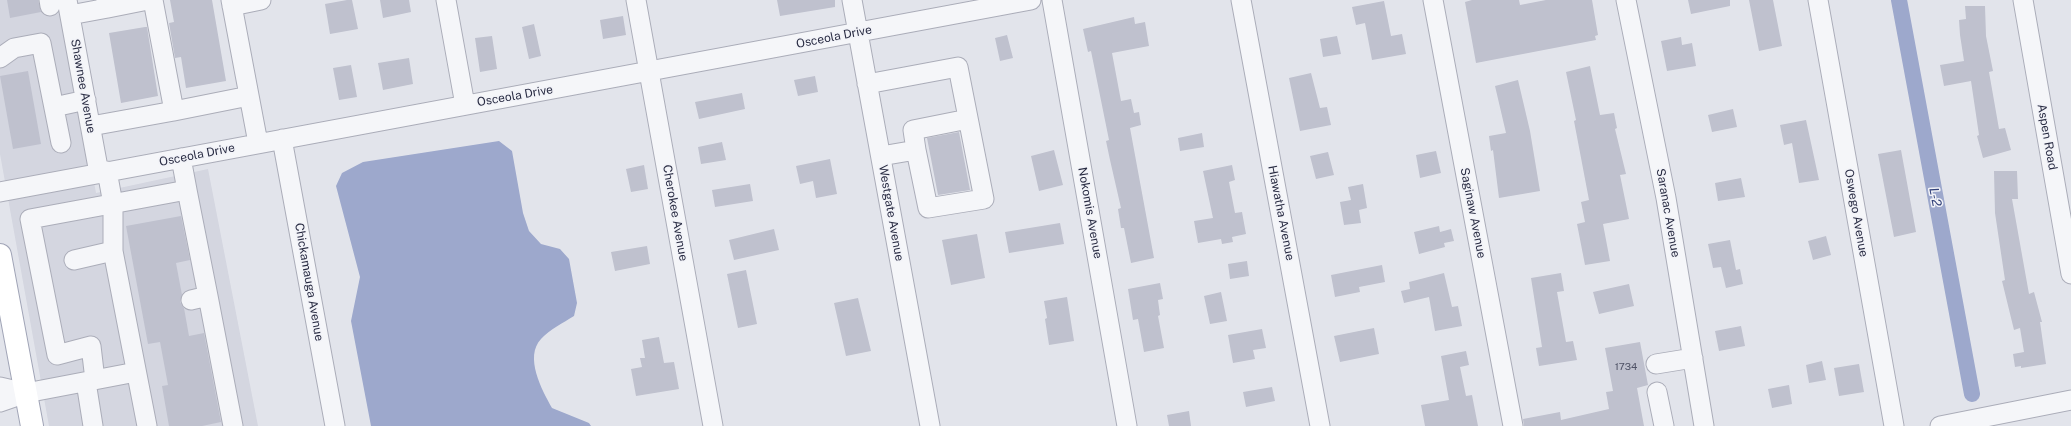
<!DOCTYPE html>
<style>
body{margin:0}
canvas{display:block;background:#e2e4eb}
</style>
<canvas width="2071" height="426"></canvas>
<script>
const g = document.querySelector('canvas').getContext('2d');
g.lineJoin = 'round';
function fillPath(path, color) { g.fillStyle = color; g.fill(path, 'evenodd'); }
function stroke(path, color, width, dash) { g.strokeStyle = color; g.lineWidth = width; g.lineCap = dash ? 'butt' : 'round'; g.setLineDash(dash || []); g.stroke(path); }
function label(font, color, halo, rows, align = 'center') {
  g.font = font + ' "Public Sans",sans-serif'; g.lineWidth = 3; g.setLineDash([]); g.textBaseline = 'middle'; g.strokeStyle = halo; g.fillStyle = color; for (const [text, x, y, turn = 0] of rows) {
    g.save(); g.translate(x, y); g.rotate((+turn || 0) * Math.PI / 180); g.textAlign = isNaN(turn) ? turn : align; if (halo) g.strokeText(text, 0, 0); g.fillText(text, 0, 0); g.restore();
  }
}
const built = new Path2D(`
 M0,0H60L96,193L208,169L258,426H49L0,154Z`);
const water = new Path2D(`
 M499,141L512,151L523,213L529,231L541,244L560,249L569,259L577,303L574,316C563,323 550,329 541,339C524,357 542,390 552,408L589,423L591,426H371L351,321L360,277L336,186L342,173L363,162Z`);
const canal = new Path2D(`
 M1899,0L1972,394`);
const building = new Path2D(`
 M7,0H38L41,12L10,18Z
 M170,0H212L226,81L186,88L181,57L175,58L169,23L174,22Z
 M347,0H352L358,29L330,34L325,4Z
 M380,0H409L411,12L383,18Z
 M777,0H835V7L780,16Z
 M1472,0H1519L1520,5L1546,0H1592L1598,35L1595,36L1596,40L1476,63L1465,2Z
 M1688,0H1730V6L1691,14Z
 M1749,0H1773L1782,46L1759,51Z
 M1384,1L1391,36L1402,34L1406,54L1372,60L1365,23L1356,25L1352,7Z
 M1965,6H1985L1986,36L1993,71L1989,72L1999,129L2005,128L2011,150L1983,158L1977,136L1979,135L1971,81L1944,86L1940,65L1964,61L1960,35L1959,20L1966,19Z
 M623,16L626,35L603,39L600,20Z
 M1134,17L1135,24L1145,22L1149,46L1112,53L1121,101L1131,99L1134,113L1139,112L1141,125L1130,128L1154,258L1131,263L1124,228H1121L1118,209L1121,208L1110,160L1106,141L1109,140L1091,51L1088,52L1083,29Z
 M534,24L541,56L529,59L522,27Z
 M145,27H147L158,96L121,103L109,33Z
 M1007,35L1013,58L1000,61L995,38Z
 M492,36L497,69L480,72L475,38Z
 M1337,36L1341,54L1323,57L1320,39Z
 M1681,37L1682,45L1692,43L1696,66L1667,71L1661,41Z
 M409,58L413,84L383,90L378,63Z
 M351,65L357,97L339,100L333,68Z
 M1590,66L1600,115L1614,113L1617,128L1615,129L1626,174L1620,175L1629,219L1603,224L1610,261L1585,265L1577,224L1585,222L1581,202L1589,200L1574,121L1576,120L1566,72Z
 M28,71L41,144L13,149L0,76Z
 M1311,73L1320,108L1327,107L1331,125L1300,131L1289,78Z
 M815,76L818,92L798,96L794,80Z
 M1518,80L1530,131L1540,191L1499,198L1493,150L1491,151L1489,136L1506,133L1495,86Z
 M742,93L745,109L699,119L695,102Z
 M1733,109L1737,127L1712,132L1708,115Z
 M1806,120L1819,180L1799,183L1792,143L1784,145L1780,125Z
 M959,132L970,190L938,195L927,138Z
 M1202,133L1204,147L1180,151L1178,138Z
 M722,142L726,160L701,164L698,147Z
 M1054,150L1063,185L1039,191L1031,156Z
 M1901,150L1916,232L1894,237L1878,154Z
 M1436,151L1441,173L1420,178L1416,155Z
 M1328,152L1334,175L1316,179L1310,156Z
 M830,159L837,194L816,198L813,181L800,184L796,166Z
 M644,165L648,189L631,192L626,169Z
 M1232,165L1235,180L1229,182L1235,213L1242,212L1246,234L1232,237L1233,242L1222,244L1221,239L1198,243L1194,221L1213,218L1203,171Z
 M1994,171H2017L2018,199H2012L2029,294L2034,292L2042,322H2040L2046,364L2021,368V366L2015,367L2013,354L2024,352L2020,328L2014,330L2002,281L2005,280L1995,213Z
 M1741,178L1745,197L1718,201L1715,183Z
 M750,184L753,201L715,207L712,190Z
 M1363,184L1367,208L1359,210L1361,223L1344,225L1340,202L1351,200L1348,187Z
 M181,216L190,260L176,263L182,295L180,302L184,308L189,336L204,333L221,422L202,426H169L162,386L168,385L160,342L148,344L126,226Z
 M1060,223L1064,244L1009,253L1005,232Z
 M1439,226L1440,232L1451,229L1454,241L1444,243L1445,247L1419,254L1414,232Z
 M774,229L779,250L734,260L729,240Z
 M977,234L985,278L951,285L942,240Z
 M1826,236L1831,255L1813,260L1808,241Z
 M1730,240L1736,270L1740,269L1743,284L1726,288L1721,267L1713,268L1708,244Z
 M647,246L650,264L615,271L611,252Z
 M1247,261L1249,276L1230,279L1228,264Z
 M1382,265L1385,282L1359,287L1360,292L1335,297L1331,275Z
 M746,270L757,324L738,328L727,274Z
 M1444,273L1452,307L1458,306L1462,326L1435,331L1429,297L1404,303L1401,291L1410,289L1409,282Z
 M1561,273L1564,291L1557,292L1566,342L1573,341L1577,360L1539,366L1536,348L1542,347L1531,278Z
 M1160,283L1163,299L1158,300L1160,315L1158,316L1164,348L1144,352L1138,319L1133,320L1128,289Z
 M1629,284L1634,306L1599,314L1593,292Z
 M1221,292L1227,321L1210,324L1204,296Z
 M1067,297L1074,341L1049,345L1045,319L1047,318L1044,301Z
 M858,298L871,351L846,356L834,303Z
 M1741,326L1745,346L1719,351L1715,331Z
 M1374,328L1379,354L1340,362L1334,336Z
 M1262,329L1266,348L1253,350L1255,359L1233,363L1228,335Z
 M659,337L664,363L674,362L679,389L636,396L631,369L642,367L640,358H645L642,340Z
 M1640,342L1648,385L1637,388L1644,426H1524L1523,419L1560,412L1561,420L1609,409L1606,392L1613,391L1605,348Z
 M1466,351L1469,365L1460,367L1466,396L1472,395L1478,426H1425L1421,405L1449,400L1441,356Z
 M1822,361L1826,380L1809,383L1806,365Z
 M1859,364L1864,392L1839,396L1834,368Z
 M1789,385L1792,404L1772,408L1768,389Z
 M1272,387L1275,401L1246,407L1243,392Z
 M1189,411L1191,426H1169L1167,415Z`);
const minor = new Path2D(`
 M49,0L50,6
 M67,0L99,173
 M231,0L258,143
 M446,0L465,105
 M636,0L713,426
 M852,0L930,426
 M1052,0L1127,426
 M1241,0L1320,426
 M1433,0L1513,426
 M1626,0L1666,198L1704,426
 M1818,0L1894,426
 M2023,0L2071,274
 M232,6L261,0
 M108,8L148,0
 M70,15L108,8L106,0
 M0,58L14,48L41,43L61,143
 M867,84L958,67L984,199L928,208L916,150L881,156
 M54,107L86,100
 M174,111L249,96
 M91,126L174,111L153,0
 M282,139L335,426
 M916,150L913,130L968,119
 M107,171L113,204V251L147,426
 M187,190L208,296L191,300
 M0,192L1031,0
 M74,260L113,251
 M208,296L233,426
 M1656,364L1693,358
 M95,380L91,346L57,355L30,219L187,190L181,158
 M86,382L93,426
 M0,387L26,393
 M1657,392L1664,426
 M0,402L26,393L136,372
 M1940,426L2071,400`);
const major = new Path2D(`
 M0,255L32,426`);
const numberNames = [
 ["1734",1626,367]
];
const streetNames = [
 ["Osceola Drive",834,37,-11],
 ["Shawnee Avenue",83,86,80],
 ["Osceola Drive",515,96,-10],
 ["Aspen Road",2047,137,80],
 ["Osceola Drive",197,155,-11],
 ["Cherokee Avenue",675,213,80],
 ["Westgate Avenue",891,213,80],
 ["Nokomis Avenue",1090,213,80],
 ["Hiawatha Avenue",1281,213,79],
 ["Saginaw Avenue",1473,213,79],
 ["Saranac Avenue",1668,213,80],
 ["Oswego Avenue",1856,213,80],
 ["Chickamauga Avenue",309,282,80]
];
const waterNames = [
 ["L-2",1935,197,79]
];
fillPath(built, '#d4d6e0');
fillPath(water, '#9da8cc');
stroke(canal, '#9da8cc', 16);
fillPath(building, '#bfc1ce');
stroke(minor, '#abadb9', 21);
stroke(major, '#a1a5b7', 24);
stroke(minor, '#f5f6f9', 19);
stroke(major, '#fff', 22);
label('10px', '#4f5266', null, numberNames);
label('12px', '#2a2d44', '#f2f3f8', streetNames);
label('italic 13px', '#324179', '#f2f3f8', waterNames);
</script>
